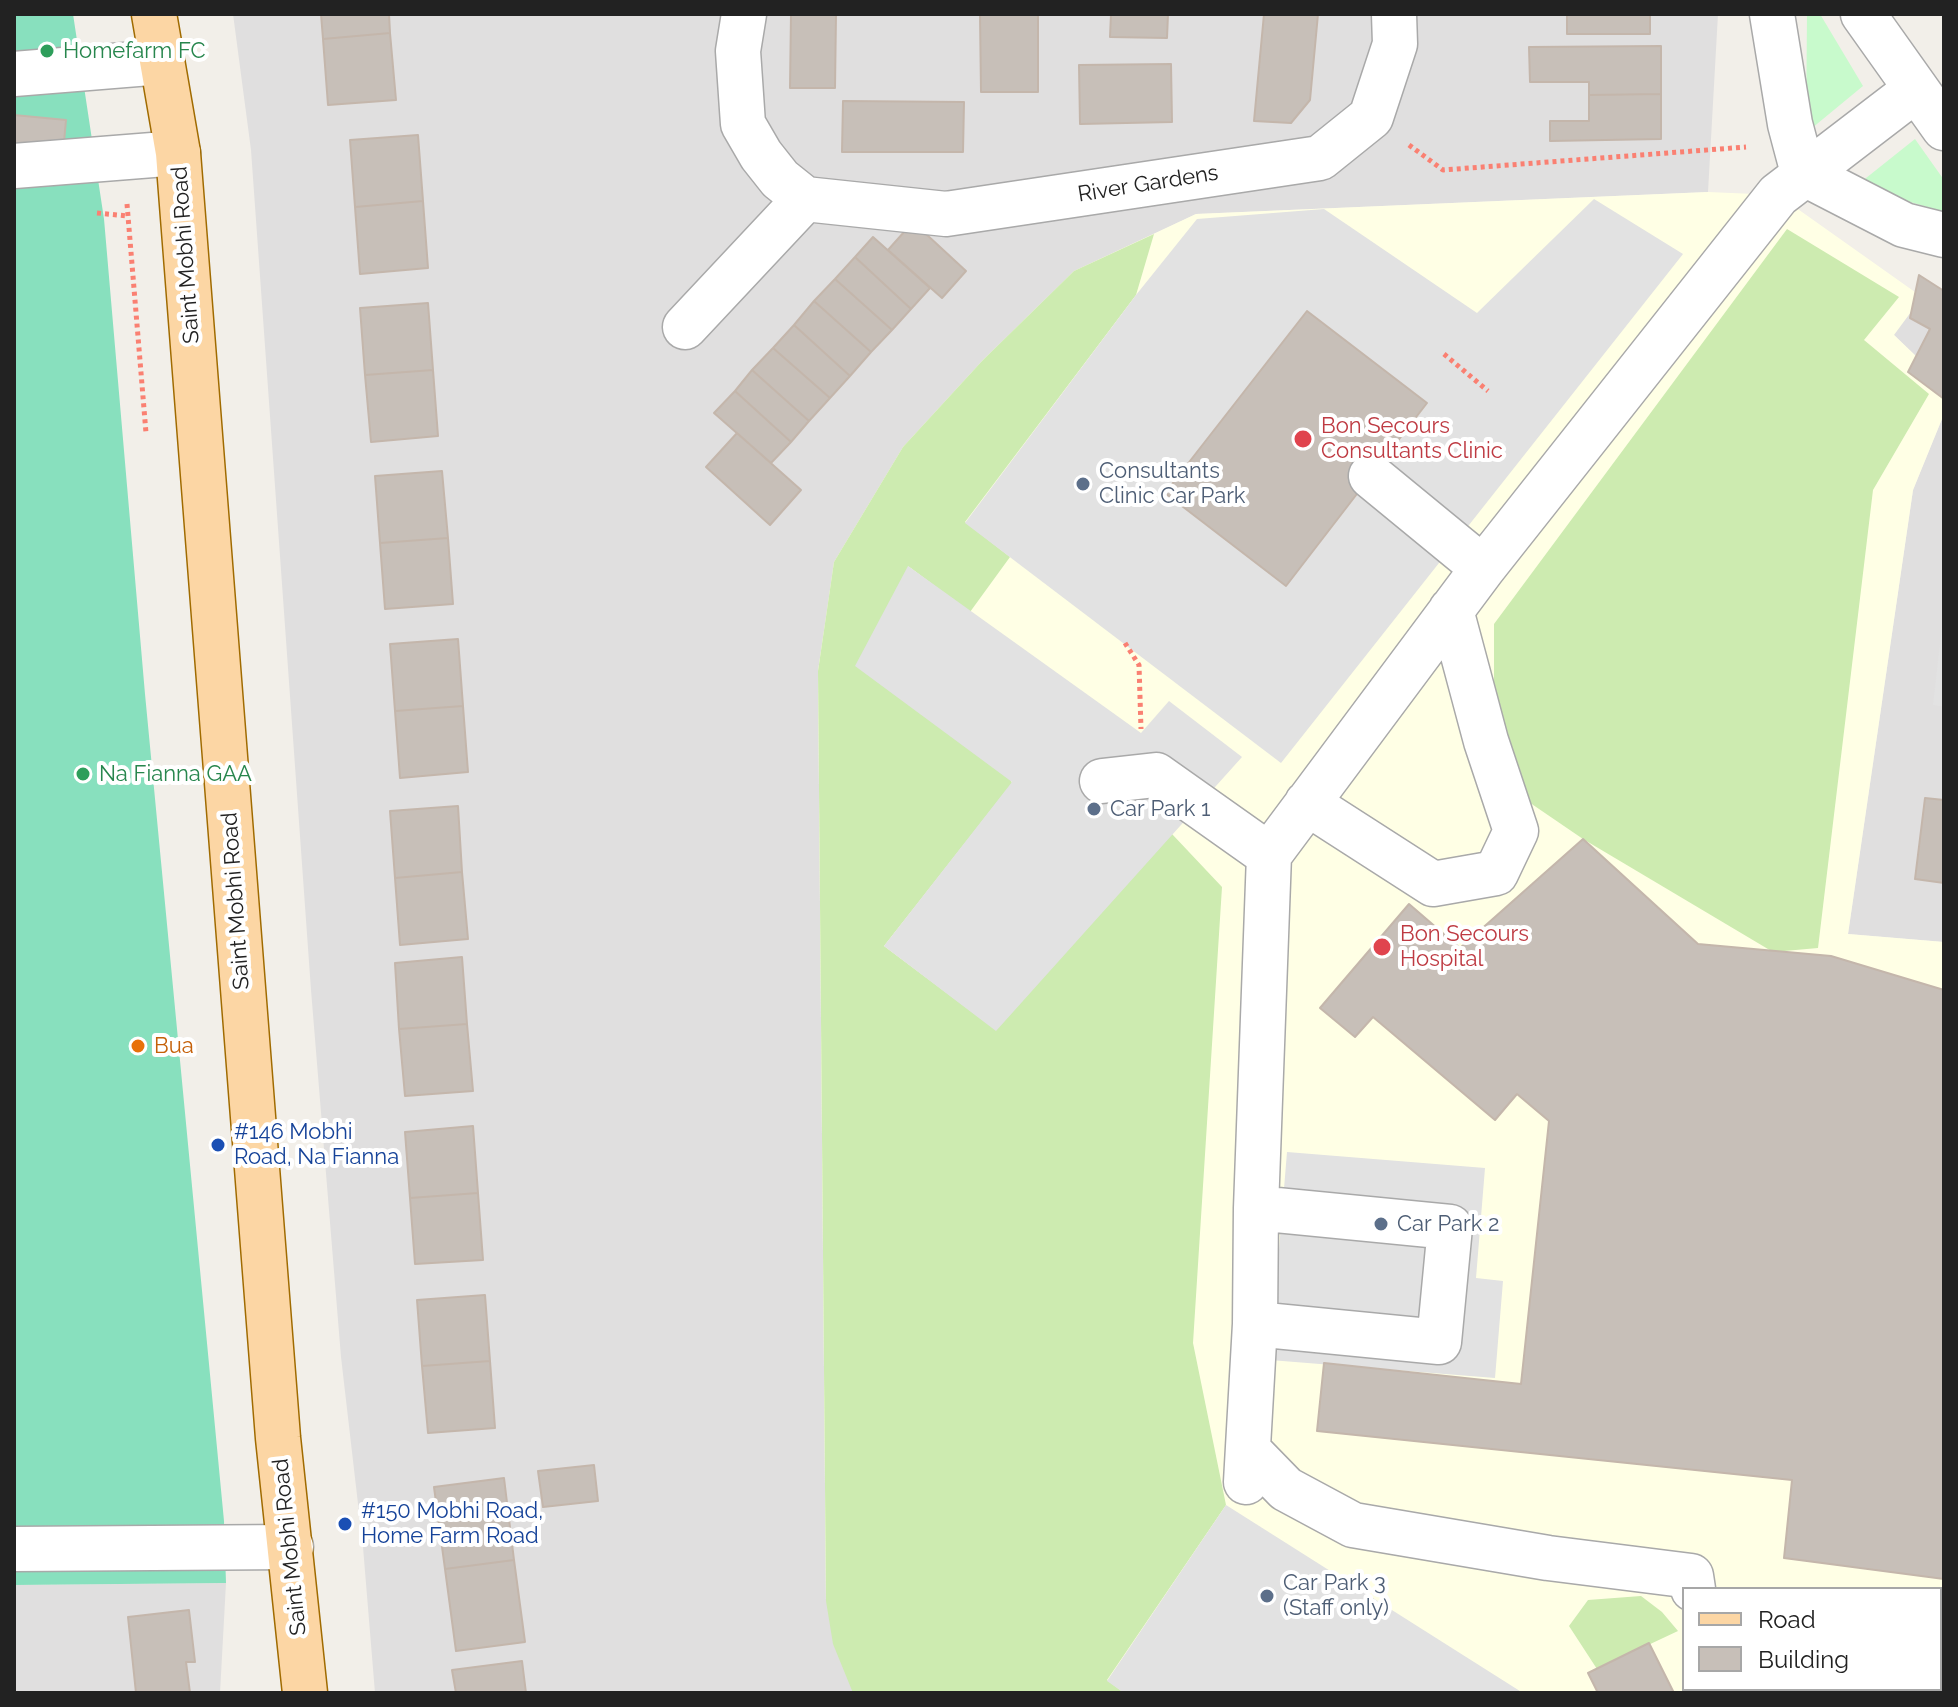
<!DOCTYPE html>
<style>
body{margin:0}
#map{position:relative;width:1958px;height:1707px;overflow:hidden;background:#f2efe9;font-family:Raleway,sans-serif}
canvas{display:block}
.frame{position:absolute;inset:0;border:16px solid #222;pointer-events:none}
.legend{position:absolute;left:1682px;top:1587px;width:260px;height:104px;box-sizing:border-box;background:#fff;border:2px solid #a7a7a7;margin:0;padding:10px 14px;list-style:none;font-size:24px;color:#222}
.legend li{display:flex;align-items:center;gap:16px;height:40px}
.legend b{width:40px;border:2px solid #a7a7a7}
</style>
<div id="map">
<canvas width="1958" height="1707"></canvas>
<div class="frame"></div>
<ul class="legend">
<li><b style="height:10px;background:#fcd6a4"></b>Road</li>
<li><b style="height:22px;background:#c7bfb8"></b>Building</li>
</ul>
</div>
<script>
const g = document.querySelector('canvas').getContext('2d');
g.lineJoin = 'round';
function fillPath(path, color) { g.fillStyle = color; g.fill(path, 'evenodd'); }
function stroke(path, color, width, dash) { g.strokeStyle = color; g.lineWidth = width; g.lineCap = dash ? 'butt' : 'round'; g.setLineDash(dash || []); g.stroke(path); }
function label(font, color, halo, rows, align = 'center') {
  g.font = font + ' Raleway,sans-serif'; g.lineWidth = 8; g.setLineDash([]); g.textBaseline = 'middle'; g.strokeStyle = halo; g.fillStyle = color; for (const [text, x, y, turn = 0] of rows) {
    g.save(); g.translate(x, y); g.rotate((+turn || 0) * Math.PI / 180); g.textAlign = isNaN(turn) ? turn : align; if (halo) g.strokeText(text, 0, 0); g.fillText(text, 0, 0); g.restore();
  }
}
const residential = new Path2D(`
 M233,14H1718L1708,192L1196,214L1154,234L835,562L818,671L826,1601L964,1693H375L363,1547L341,1357L311,990L251,150Z
 M1922,297L1944,383L1893,334Z
 M1944,414V942L1848,934L1913,490Z
 M226,1583L220,1693H14V1585Z`);
const education = new Path2D(`
 M1708,192L1778,195L1922,297L1894,335L1944,383V414L1913,490L1848,934L1944,942V1615H1940V1589H1684V1689H1781L1783,1693H965L826,1601L818,671L834,562L903,447L983,360L1074,271L1196,214Z`);
const grass = new Path2D(`
 M1787,229L1899,297L1864,340L1929,394L1873,490L1818,948L1773,952L1583,839L1520,796L1494,710V624Z
 M1154,234L1136,295L965,522L1010,557L970,612L908,566L1012,783L884,946L996,1030L1172,834L1222,887L1193,1343L1226,1505L1107,1680L1124,1693H853L833,1644L826,1601L818,671L834,562L903,447L983,360L1074,271Z
 M1641,1596L1662,1612L1678,1631L1597,1669L1569,1626L1588,1600Z`);
const cemetery = new Path2D(`
 M1940,1615H1944V1693H1783L1781,1689H1940Z`);
const park = new Path2D(`
 M1807,14H1820L1863,86L1806,133Z
 M1915,139L1944,180V212L1856,186Z`);
const pitch = new Path2D(`
 M14,14H73L104,219L145,694L224,1521L226,1583L14,1585Z`);
const parking = new Path2D(`
 M1594,199L1683,254L1281,763L965,523L1136,295L1197,219L1324,209L1477,313ZM1307,311L1427,404L1285,585L1165,493Z
 M908,566L1141,733L1169,701L1242,757L996,1031L884,946L1012,782L855,666Z
 M1944,608V707L1933,705Z
 M1287,1152L1485,1168L1476,1278L1503,1281L1495,1378L1270,1360Z
 M1226,1505L1523,1693H1124L1107,1681Z`);
const building = new Path2D(`
 M321,14H389L390,33L323,39Z
 M791,14H836L835,88H790Z
 M980,14H1038V92H981Z
 M1111,14H1168L1167,38L1110,37Z
 M1264,14H1318L1310,100L1291,123L1254,121Z
 M1567,14H1650V34H1567Z
 M390,33L396,100L328,105L323,39Z
 M1661,46V94L1589,95V82H1530L1529,47Z
 M1171,64L1172,122L1080,124L1079,65Z
 M1661,94V139L1550,141V121H1589V95Z
 M843,101L964,102L963,152H842Z
 M14,115L66,120L63,153L14,148Z
 M418,135L423,201L355,207L350,140Z
 M423,201L428,268L360,274L355,207Z
 M913,222L966,271L942,298L888,250Z
 M873,237L930,288L911,309L855,257Z
 M855,257L911,309L892,330L835,279Z
 M1919,275L1944,291V399L1908,372L1930,329L1910,318Z
 M835,279L892,330L871,352L814,301Z
 M814,301L871,352L850,376L794,325Z
 M428,303L433,370L365,375L360,308Z
 M1307,311L1427,403L1286,586L1165,493Z
 M794,325L850,376L830,398L773,348Z
 M773,348L830,398L809,421L752,370Z
 M433,370L438,436L371,442L365,375Z
 M752,370L809,421L791,442L735,391Z
 M735,391L791,442L771,463L714,413Z
 M737,433L801,490L770,525L706,467Z
 M442,471L448,538L380,543L375,476Z
 M448,538L453,604L385,609L380,543Z
 M458,639L463,706L395,711L390,644Z
 M463,706L468,772L400,778L395,711Z
 M1925,798L1944,800V883L1915,879Z
 M458,806L462,872L395,878L390,811Z
 M1583,839L1698,944L1831,956L1944,990V1579L1784,1558L1792,1480L1317,1431L1324,1363L1521,1384L1549,1121L1517,1094L1495,1120L1373,1017L1355,1037L1320,1008L1409,904L1460,948Z
 M462,872L468,939L400,945L395,878Z
 M462,957L467,1024L399,1029L395,963Z
 M467,1024L473,1091L405,1096L399,1029Z
 M473,1126L478,1193L410,1198L405,1132Z
 M478,1193L483,1260L415,1264L410,1198Z
 M485,1295L490,1361L422,1366L417,1300Z
 M490,1361L495,1428L428,1433L422,1366Z
 M594,1465L598,1501L543,1507L538,1471Z
 M504,1478L514,1560L445,1569L434,1487Z
 M514,1560L525,1642L456,1651L445,1569Z
 M189,1610L195,1662H186L190,1693H136L128,1617Z
 M1649,1643L1674,1693H1598L1588,1673Z
 M522,1661L526,1693H456L452,1670Z`);
const path = new Path2D(`
 M1409,145L1443,170L1746,147
 M127,204L146,433
 M97,213L128,216
 M1444,354L1488,391
 M1125,643L1139,665L1141,729
 M1884,1693L1887,1689`);
const minor = new Path2D(`
 M744,14L738,51L743,124L761,155L780,179L805,199L946,214L1320,158L1371,117L1395,44L1394,14
 M1772,14L1790,124L1803,173L1904,225L1944,235
 M1863,14L1944,128
 M14,74L162,62
 M14,166L178,153
 M685,327L805,199
 M1371,476L1483,568
 M1102,781L1156,775L1269,855
 M1307,803L1433,884L1496,873L1516,831L1486,741L1451,610
 M1255,1324L1439,1342L1450,1227L1256,1208
 M1248,1450L1286,1489L1353,1525L1548,1558L1691,1576L1693,1589
 M1246,1482L1255,1324L1256,1208L1269,855L1483,568L1778,195L1915,90
 M14,1549L291,1547
 M1940,1619H1944
 M1731,1689L1733,1693`);
const major = new Path2D(`
 M154,14L178,153L278,1438L305,1693`);
const markers = [
 [47,51,8,"#2e9e5b"],
 [1303,439,10,"#e0444e"],
 [1083,484,8,"#5c6f8a"],
 [83,774,8,"#2e9e5b"],
 [1094,809,8,"#5c6f8a"],
 [1382,947,10,"#e0444e"],
 [138,1046,8,"#e8710a"],
 [218,1145,8,"#1a4fb4"],
 [1381,1224,8,"#5c6f8a"],
 [345,1524,8,"#1a4fb4"],
 [1267,1596,8,"#5c6f8a"]
];
const leisureNames = [
 ["Homefarm FC",63,51],
 ["Na Fianna GAA",99,774]
];
const streetNames = [
 ["River Gardens",1148,184,-9],
 ["Saint Mobhi Road",186,255,-94],
 ["Saint Mobhi Road",236,901,-94],
 ["Saint Mobhi Road",290,1547,-96]
];
const healthNames = [
 ["Bon Secours",1321,426],
 ["Consultants Clinic",1321,451],
 ["Bon Secours",1400,934],
 ["Hospital",1400,959]
];
const serviceNames = [
 ["Consultants",1099,471],
 ["Clinic Car Park",1099,496],
 ["Car Park 1",1110,809],
 ["Car Park 2",1397,1224],
 ["Car Park 3",1283,1583],
 ["(Staff only)",1283,1608]
];
const foodNames = [
 ["Bua",154,1046]
];
const transitNames = [
 ["#146 Mobhi",234,1132],
 ["Road, Na Fianna",234,1157],
 ["#150 Mobhi Road,",361,1511],
 ["Home Farm Road",361,1536]
];
fillPath(residential, '#e0dfdf');
fillPath(education, '#ffffe5');
fillPath(grass, '#cdebb0');
fillPath(cemetery, '#aacbaf');
fillPath(park, '#c8facc');
fillPath(pitch, '#88e0be');
fillPath(parking, '#e2e2e2');
fillPath(building, '#c7bfb8');
stroke(building, '#c4b6ab', 2);
stroke(minor, '#a9a9a9', 47);
stroke(major, '#a06b00', 47);
stroke(path, '#fa8072', 5, [4, 4]);
stroke(minor, '#fff', 44);
stroke(major, '#fcd6a4', 44);
for (const [x, y, r, color] of markers) { const dot = new Path2D(); dot.arc(x, y, r, 0, 2 * Math.PI); g.fillStyle = color; g.fill(dot); stroke(dot, '#fff', 3); }
label('22px', '#27864d', '#fff', leisureNames, 'left');
label('22px', '#222', '#fff', streetNames);
label('22px', '#be3a42', '#fff', healthNames, 'left');
label('22px', '#4e5e75', '#fff', serviceNames, 'left');
label('22px', '#c56008', '#fff', foodNames, 'left');
label('22px', '#164399', '#fff', transitNames, 'left');
</script>
